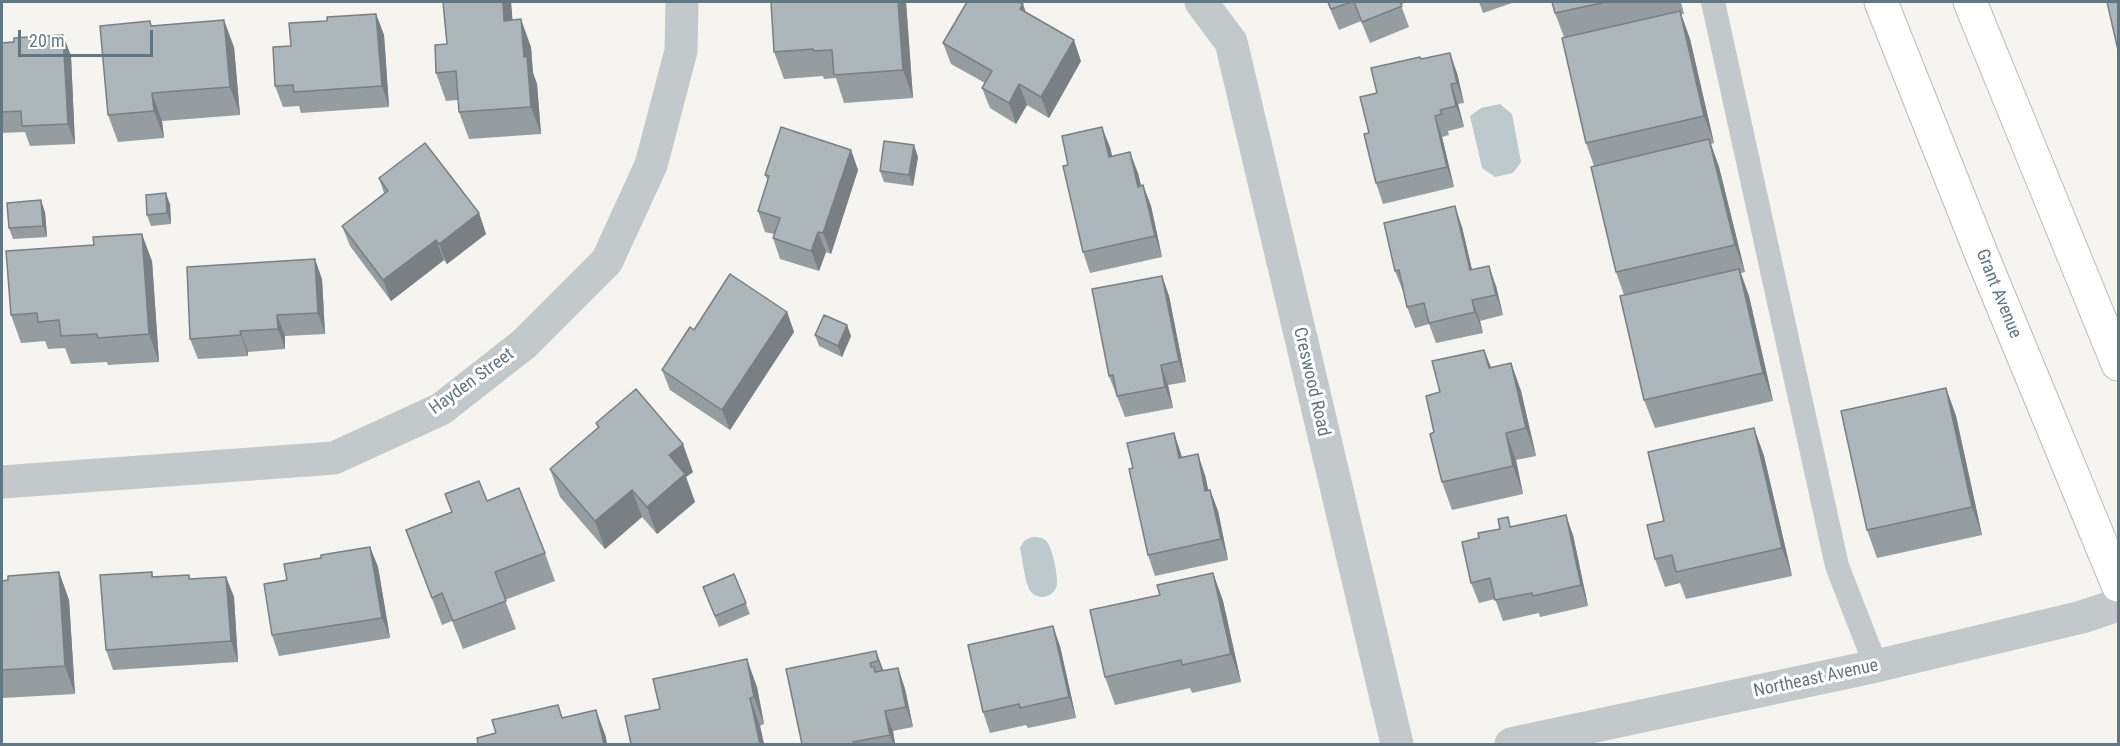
<!DOCTYPE html>
<style>
body{margin:0}
#map{position:relative;width:2120px;height:746px;overflow:hidden;background:#f5f4f0;font-family:"Roboto Condensed",sans-serif}
canvas{display:block}
.frame{position:absolute;inset:0;border:3px solid #617784;pointer-events:none}
.scale{position:absolute;left:18px;top:30px;width:135px;height:27px;box-sizing:border-box;border:3px solid #617784;border-top:0;padding-left:8px;font-size:18px;line-height:21px;white-space:nowrap;color:#617784;-webkit-text-stroke:4px #fff;paint-order:stroke}
</style>
<div id="map">
<canvas width="2120" height="746"></canvas>
<div class="frame"></div>
<div class="scale">20 m</div>
</div>
<script>
const g = document.querySelector('canvas').getContext('2d');
g.lineJoin = 'round';
function fillPath(path, color) { g.fillStyle = color; g.fill(path, 'evenodd'); }
function stroke(path, color, width, dash) { g.strokeStyle = color; g.lineWidth = width; g.lineCap = dash ? 'butt' : 'round'; g.setLineDash(dash || []); g.stroke(path); }
function label(font, color, halo, rows, align = 'center') {
  g.font = font + ' "Roboto Condensed",sans-serif'; g.lineWidth = 6; g.setLineDash([]); g.textBaseline = 'middle'; g.strokeStyle = halo; g.fillStyle = color; for (const [text, x, y, turn = 0] of rows) {
    g.save(); g.translate(x, y); g.rotate((+turn || 0) * Math.PI / 180); g.textAlign = isNaN(turn) ? turn : align; if (halo) g.strokeText(text, 0, 0); g.fillText(text, 0, 0); g.restore();
  }
}
const water = new Path2D(`
 M1500,104L1512,114L1521,162L1513,173L1495,177L1482,168L1470,116L1481,108Z
 M1032,537C1036,537 1042,537 1045,540C1052,544 1058,576 1057,584C1055,598 1036,602 1029,589C1024,578 1023,561 1020,548L1024,541Z`);
const service = new Path2D(`
 M1713,2L1837,566L1876,666`);
const minor = new Path2D(`
 M1201,2L1231,42L1397,744
 M2,482L334,458L441,409L524,344L607,261L651,165L681,51L682,2
 M1511,744L1876,666L2082,617L2118,605`);
const secondary = new Path2D(`
 M1881,2L1983,258L2118,585
 M1970,2L2118,364`);
const wall = new Path2D(`
 M443,2H511L512,20L531,47L533,73L537,84L541,134L469,139L459,112L458,100L446,101L436,73L447,44Z
 M771,2H906L913,98L844,103L836,78L824,79L823,76L784,79L774,52Z
 M1327,2H1403L1404,3L1401,5L1409,27L1370,43L1361,21L1339,30Z
 M1479,2H1511L1512,3L1483,13Z
 M1552,2H1681L1684,14H1681L1690,39L1714,143L1711,144L1719,167L1745,272L1741,273L1749,296L1773,401L1655,428L1644,400L1624,295L1616,272L1594,166L1586,143L1564,37L1555,13Z
 M1026,13L1081,61L1049,118L1027,105L1016,124L990,108L982,88L985,83L951,64L943,43Z
 M376,14L384,35L389,107L301,113L299,106L283,107L275,86L291,46L327,21Z
 M152,25L234,47L240,115L162,121L164,138L118,142L108,115Z
 M63,35L71,56L75,144L30,146L25,132L2,133V43Z
 M1421,59L1457,73L1464,103L1458,104L1464,127L1448,131L1449,135L1442,137L1454,187L1383,204L1376,183L1369,133L1377,93Z
 M1110,147L1112,156L1138,173L1141,186L1143,185L1151,206L1162,257L1090,273L1083,252L1068,165Z
 M851,150L858,170L831,254L826,252L819,271L780,259L773,238L774,234L765,232L758,211L768,181L765,175Z
 M918,157L913,186L884,182L880,171Z
 M379,178L479,213L486,234L447,264L444,260L391,301L350,246L342,226L384,193Z
 M170,204L171,224L151,226L147,215Z
 M45,212L47,237L13,239L9,228Z
 M1462,227L1472,270L1496,286L1503,315L1480,321L1483,333L1436,343L1429,324L1415,328L1407,307L1404,291H1403L1395,271Z
 M152,261L159,362L108,365L107,362L71,364L65,348L48,349L45,341L21,343L11,315Z
 M1162,276L1169,296L1186,382L1168,385L1173,408L1125,417L1109,376Z
 M322,279L325,334L285,336V349L248,352V356L198,359L190,339Z
 M787,312L794,332L730,430L670,390L662,370L694,330Z
 M847,325L851,336L842,357L819,346L815,335Z
 M1484,350L1491,368L1511,363L1521,391L1536,456L1516,460L1523,494L1452,510L1442,482L1434,432L1440,392Z
 M1946,388L1956,416L1982,535L1877,558L1867,530Z
 M596,423L693,472L686,477L695,502L657,534L642,517L605,549L560,497L550,469L598,428Z
 M1754,428L1764,456L1792,576L1686,599L1680,583L1665,587L1655,559L1664,521Z
 M1174,433L1182,457L1205,475L1208,490H1210L1218,511L1228,560L1155,576L1148,555L1133,468Z
 M487,501L545,553L555,581L505,600L516,629L463,649L452,621L442,625L406,530Z
 M1511,526L1573,535L1588,606L1540,617L1539,613L1503,621L1495,599L1479,603L1471,583L1479,538L1500,529Z
 M370,547L378,567L390,638L279,656L272,635L287,580Z
 M59,572L69,600L75,694L2,698V581Z
 M152,572L153,577L189,575L190,579L226,577L234,597L238,662L113,670L106,650Z
 M1213,573L1223,601L1241,682L1192,693L1190,688L1115,705L1105,677L1160,595Z
 M734,574L750,614L719,627L703,587Z
 M1060,646L1076,718L1028,728L1026,725L990,733L983,712Z
 M876,651L883,671L898,668L905,689L913,727L893,731L895,744H802Z
 M757,687L764,724L760,726L764,744H631Z`);
const shadedWall = new Path2D(`
 M503,2H511L515,49L504,21Z
 M898,2H906L913,98L903,70Z
 M1023,4L1030,25L1020,9Z
 M1680,11L1690,39L1714,143L1704,116Z
 M376,14L384,35L389,107L382,86Z
 M521,19L531,47L533,73L537,84L541,134L531,107L524,57Z
 M224,20L234,47L240,115L230,87Z
 M63,35L71,56L75,144L68,124Z
 M1074,40L1081,61L1049,118L1041,97Z
 M1450,53L1457,73L1464,103L1457,83Z
 M1019,84L1027,105L1016,124L1009,103Z
 M1451,84L1458,104L1464,127L1456,106Z
 M152,93L162,121L164,138L154,111Z
 M1435,116L1442,137L1454,187L1447,167Z
 M1102,127L1110,147L1117,177L1109,157Z
 M1709,139L1719,167L1745,272L1735,245Z
 M914,145L918,157L913,186L909,175Z
 M851,150L858,170L831,254L823,233Z
 M1130,152L1138,173L1146,207L1138,187Z
 M1143,185L1151,206L1162,257L1155,236Z
 M166,193L170,204L171,224L167,213Z
 M41,200L45,212L47,237L43,226Z
 M1455,206L1462,227L1477,291L1470,270Z
 M479,213L486,234L447,264L439,244Z
 M818,232L826,252L819,271L811,251Z
 M142,234L152,261L159,362L149,334Z
 M436,240L444,260L391,301L383,280Z
 M315,259L322,279L325,334L318,313Z
 M1489,266L1496,286L1503,315L1496,295Z
 M1739,269L1749,296L1773,401L1763,373Z
 M1162,276L1169,296L1186,382L1179,361Z
 M1472,300L1480,321L1483,333L1475,312Z
 M787,312L794,332L730,430L722,410Z
 M277,315L285,336V349L278,329Z
 M847,325L851,336L842,357L838,346Z
 M240,331L248,352V356L241,335Z
 M1484,350L1495,377L1489,368Z
 M1511,363L1521,391L1536,456L1526,428Z
 M1161,365L1168,385L1173,408L1165,387Z
 M1946,388L1956,416L1982,535L1972,507Z
 M1754,428L1764,456L1792,576L1782,548Z
 M1174,433L1181,454L1187,479L1179,458Z
 M1506,433L1516,460L1523,494L1513,466Z
 M683,444L693,472L686,477L695,502L657,534L647,507L669,455Z
 M1198,454L1205,475L1213,511L1205,491Z
 M632,490L642,517L605,549L595,521Z
 M1210,490L1218,511L1228,560L1221,539Z
 M1566,515L1573,535L1588,606L1581,585Z
 M370,547L378,567L390,638L382,618Z
 M59,572L69,600L75,694L65,666Z
 M1213,573L1223,601L1241,682L1231,654Z
 M226,577L234,597L238,662L231,641Z
 M1053,626L1060,646L1076,718L1069,697Z
 M876,651L884,672L886,681L878,661Z
 M747,659L757,687L764,724L754,697Z
 M898,668L905,689L913,727L906,707Z
 M750,698L760,726L764,744H760Z
 M596,710L606,737L607,744H604Z
 M885,711L893,731L895,744H893L890,735Z`);
const building = new Path2D(`
 M443,2H503L504,21L521,19L524,57L527,56L531,107L459,112L456,71L436,73L435,45L447,44Z
 M771,2H898L903,70L834,75L832,50L814,51L813,49L774,52Z
 M967,2H1019L1023,4L1020,9L1074,40L1041,97L1019,84L1009,103L982,88L992,71L943,43Z
 M1328,2H1352L1331,9Z
 M1354,2H1400L1402,6L1362,22Z
 M1552,2H1606L1555,13Z
 M2107,2H2118V50Z
 M1680,11L1704,116L1586,143L1562,38Z
 M376,14L382,86L294,92L293,85L275,86L273,47L291,46L289,23L327,21V17Z
 M224,20L230,87L152,93L154,111L108,115L100,26L150,21L151,26Z
 M63,35L68,124L22,126L21,111L2,112V43L14,42V38Z
 M1450,53L1457,83L1451,84L1456,106L1440,110L1442,114L1435,116L1447,167L1376,183L1364,134L1369,133L1360,97L1377,93L1371,68L1420,57L1421,59Z
 M781,127L851,150L823,233L818,232L811,251L773,238L780,218L758,211L769,176L765,175Z
 M1102,127L1109,157L1130,152L1138,187L1143,185L1155,236L1083,252L1063,166L1068,165L1062,136Z
 M1709,139L1735,245L1616,272L1591,167Z
 M884,141L914,145L909,175L880,171Z
 M425,143L479,213L439,244L436,240L383,280L342,226L388,191L379,178Z
 M166,193L167,213L147,215L146,195Z
 M41,200L43,226L9,228L7,203Z
 M1455,206L1470,270L1489,266L1496,295L1472,300L1475,312L1429,323L1424,303L1407,307L1399,270L1395,271L1384,223Z
 M142,234L149,334L98,338L97,334L61,336L59,320L38,322L37,313L11,315L6,251L94,245L93,237Z
 M315,259L318,313L277,315L278,329L240,331L241,335L190,339L187,267Z
 M1739,269L1763,373L1644,400L1620,296Z
 M730,274L787,312L722,410L662,370L690,327L694,330Z
 M1162,276L1179,361L1161,365L1165,387L1117,396L1113,375L1109,376L1092,289Z
 M824,315L847,325L838,346L815,335Z
 M1484,350L1489,368L1511,363L1526,428L1506,433L1513,466L1442,482L1430,434L1434,432L1426,396L1440,392L1432,361Z
 M1946,388L1972,507L1867,530L1841,411Z
 M636,389L683,444L669,455L685,474L647,507L632,490L595,521L550,469L599,427L596,423Z
 M1754,428L1782,548L1676,572L1672,555L1655,559L1647,525L1664,521L1648,452Z
 M1174,433L1179,458L1198,454L1205,491L1210,490L1221,539L1148,555L1129,469L1133,468L1127,443Z
 M479,481L487,501L519,488L545,553L495,572L506,601L453,621L442,593L432,598L406,530L452,512L445,494Z
 M1566,515L1581,585L1533,596L1532,593L1495,600L1490,578L1471,583L1462,542L1479,538L1478,533L1500,529L1498,519L1508,517L1510,527Z
 M370,547L382,618L272,635L264,584L287,580L284,564L321,558V555Z
 M59,572L65,666L2,670V581L8,580V576Z
 M152,572V577L189,575V579L226,577L231,641L106,650L100,575Z
 M1213,573L1231,654L1182,665L1181,660L1105,677L1090,610L1160,595L1157,585Z
 M734,574L746,603L715,616L703,587Z
 M1053,626L1069,697L1020,708L1019,704L983,712L968,645Z
 M876,651L878,661L870,663L871,667H874L875,672L898,668L906,707L885,711L890,735L853,742L854,744H802L786,669Z
 M747,659L754,697L750,698L760,744H631L625,716L660,709L653,679Z
 M558,705L562,718L596,710L604,744H478L477,738L496,733L492,720Z`);
const streetNames = [
 ["Grant Avenue",1998,294,68],
 ["Hayden Street",472,382,-36],
 ["Creswood Road",1311,382,77],
 ["Northeast Avenue",1816,679,-12]
];
fillPath(water, '#bccace');
stroke(secondary, '#b5bbbf', 35);
stroke(service, '#c3c8ca', 24);
stroke(minor, '#c3c8ca', 33);
stroke(secondary, '#fff', 33);
fillPath(wall, '#959da0');
fillPath(shadedWall, '#797f82');
fillPath(building, '#adb6ba');
stroke(building, '#797f82', 1.5);
label('18px', '#617784', '#fff', streetNames);
</script>
